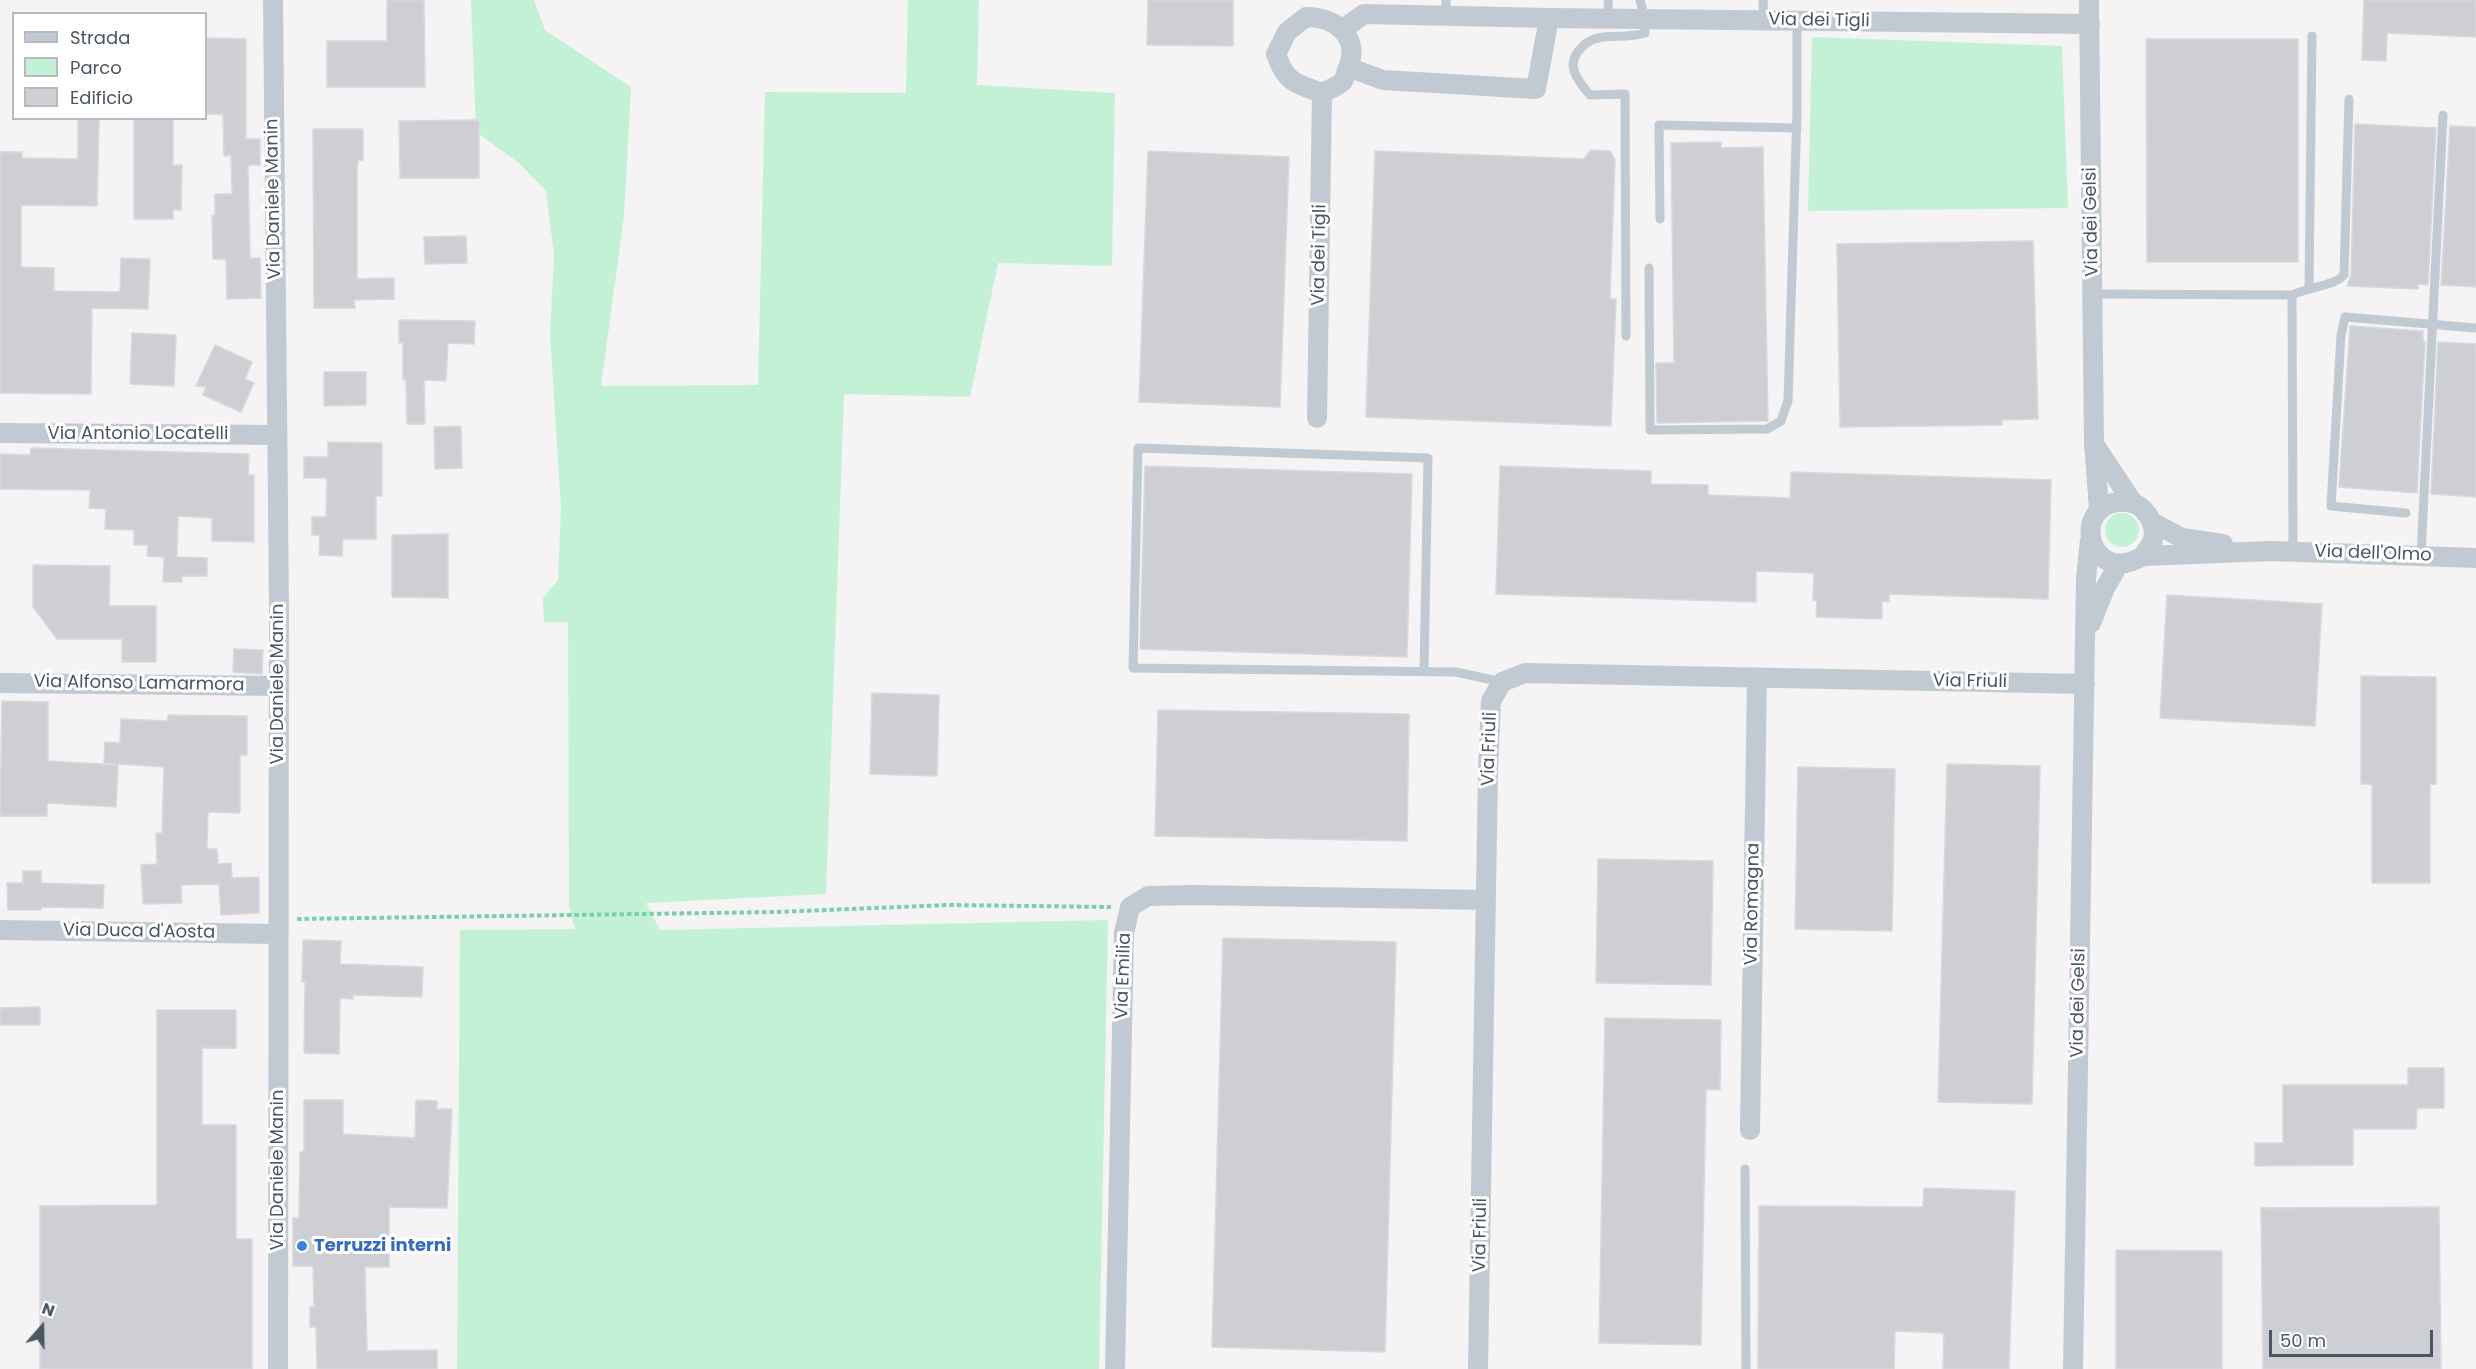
<!DOCTYPE html>
<style>
body{margin:0}
#map{position:relative;width:2476px;height:1369px;overflow:hidden;background:#f5f3f3;font-family:Poppins,sans-serif}
canvas{display:block}
.legend{position:absolute;left:12px;top:12px;width:195px;height:108px;box-sizing:border-box;background:#fff;border:2px solid #b7bbc0;margin:0;padding:8px 10px;list-style:none;font-size:18px;color:#4a5661}
.legend li{display:flex;align-items:center;gap:12px;height:30px}
.legend b{width:30px;border:2px solid #b7bbc0}
.north{position:absolute;left:12px;top:1297px;width:60px;height:60px;-webkit-text-stroke:4px #fff;paint-order:stroke;rotate:20deg;font-size:16px;font-weight:700;line-height:24px;text-align:center;color:#4a5661}
.north::after{content:'';display:block;margin:auto;width:21px;height:27px;background:#4a5661;clip-path:polygon(50% 0,100% 100%,50% 72%,0 100%)}
.scale{position:absolute;left:2269px;top:1330px;width:164px;height:27px;box-sizing:border-box;border:3px solid #4a5661;border-top:0;padding-left:8px;font-size:18px;line-height:21px;white-space:nowrap;color:#4a5661;-webkit-text-stroke:4px #fff;paint-order:stroke}
</style>
<div id="map">
<canvas width="2476" height="1369"></canvas>
<ul class="legend">
<li><b style="height:8px;background:#c1cad2"></b>Strada</li>
<li><b style="height:16px;background:#c3f1d5"></b>Parco</li>
<li><b style="height:16px;background:#cdcfd5"></b>Edificio</li>
</ul>
<div class="north">N</div>
<div class="scale">50 m</div>
</div>
<script>
const g = document.querySelector('canvas').getContext('2d');
g.lineJoin = 'round';
function fillPath(path, color) { g.fillStyle = color; g.fill(path, 'evenodd'); }
function stroke(path, color, width, dash) { g.strokeStyle = color; g.lineWidth = width; g.lineCap = dash ? 'butt' : 'round'; g.setLineDash(dash || []); g.stroke(path); }
function label(font, color, halo, rows, align = 'center') {
  g.font = font + ' Poppins,sans-serif'; g.lineWidth = 6; g.setLineDash([]); g.textBaseline = 'middle'; g.strokeStyle = halo; g.fillStyle = color; for (const [text, x, y, turn = 0] of rows) {
    g.save(); g.translate(x, y); g.rotate((+turn || 0) * Math.PI / 180); g.textAlign = isNaN(turn) ? turn : align; if (halo) g.strokeText(text, 0, 0); g.fillText(text, 0, 0); g.restore();
  }
}
const green = new Path2D(`
 M471,0H534L545,30L631,87L624,216L601,386L758,385L765,92L906,93L908,0H979L977,85L1115,93L1112,266L998,263L970,397L844,394L826,894L646,903L660,930L1108,920L1099,1369H457L460,930L575,929L569,907L568,622H544L543,598L558,580L561,508L550,335L554,255L546,191L519,163L476,132Z
 M1812,37L2062,46L2068,208L1808,211Z
 M2105 530a17 17 0 1 1 34 0a17 17 0 1 1-34 0Z`);
const building = new Path2D(`
 M387,0H424L425,87H327V41H387Z
 M1148,0H1233V46L1147,45Z
 M2364,0H2476V37L2387,33L2386,61L2362,60Z
 M206,38L246,39V139H260V165H248L250,258H260L261,298L227,299L226,259H213L212,216L215,215V194H232L231,155L224,156L223,114H206Z
 M2146,39H2298V262H2147Z
 M78,118H99L97,206L21,205V267L54,268V291L120,292L121,258L150,259L148,309L92,308L91,394L0,393V152H22V158L78,159Z
 M134,118H173V165H182L181,210H173V219H134Z
 M479,120V178H400L399,121Z
 M2355,124L2436,128L2428,285L2418,284V289L2347,286L2351,275Z
 M2450,126L2476,127V287L2441,285Z
 M313,129H363V160H358L357,172V279L394,278V299L354,300L355,308H314Z
 M1721,142V148L1763,147L1768,421L1657,423L1656,363H1674L1671,143Z
 M1591,150L1610,151L1615,160L1610,299H1616L1611,426L1366,417L1375,151L1584,159Z
 M1148,151L1289,157L1280,407L1139,402Z
 M466,236L467,263L425,264L424,237Z
 M2033,241L2038,419L2002,420V425L1840,427L1837,244Z
 M399,320L475,321L474,344L448,343L446,381L424,380L425,424H407L406,380H403V343H399Z
 M2350,326L2423,331V342H2425L2417,493L2339,487Z
 M132,333L176,335L174,386L130,384Z
 M2438,342L2476,344V497L2431,494Z
 M215,345L252,362L245,379L254,383L241,412L203,395L206,387L196,386Z
 M324,372H366V405L324,406Z
 M461,426L462,468L435,469L434,427Z
 M328,442L382,443V496H376V539H343L342,556L319,555L320,535H312V517H326L327,478H304V457H328Z
 M31,448L249,454L248,475H254V542L212,541V518L178,516L177,557L207,558V576H182V582H163L164,557L147,556L148,545H134V530L105,529L106,509L89,508L90,490L0,489V454L30,455Z
 M1145,466L1412,474L1407,657L1140,649Z
 M1500,466L1651,471V484L1708,485V495L1790,498L1791,472L2051,480L2048,599L1889,594V602L1882,601V619L1816,617L1817,600H1813L1814,573L1756,571V602L1496,594Z
 M448,534V598L392,597V535Z
 M33,565L110,566L109,606H156V662H122V639H57L33,607Z
 M2167,595L2322,604L2315,726L2160,718Z
 M234,649L263,650L262,674L233,672Z
 M2361,676L2436,677V784H2430V883H2372V784H2361Z
 M872,693L939,695L937,776L870,774Z
 M2,701L48,702V761L118,765L116,807L47,803V816H0Z
 M1158,710L1409,714L1407,841L1155,836Z
 M168,715L247,716V755H240V813L208,812L207,849H217L218,864L231,863L232,878L259,877V913L221,915L219,884L181,885L182,903L143,904L141,865L157,864L156,833H162L164,767L104,763L105,742L120,743L121,719L168,721Z
 M1947,764L2040,766L2032,1104L1938,1102Z
 M1798,767L1895,769L1892,931L1795,929Z
 M1598,859L1713,861L1711,985L1596,983Z
 M23,871H41V883L104,885L103,908L41,907V910H8L7,883H23Z
 M1223,938L1396,942L1385,1352L1212,1347Z
 M303,940L341,941L340,964L423,967L422,997L353,995V999L340,998L339,1054L304,1053L305,982H302Z
 M40,1007V1025H0V1008Z
 M157,1010H236V1048H202V1125H236V1239H252V1369H40V1206L157,1205Z
 M1605,1018L1721,1020L1720,1090L1706,1089L1701,1345L1599,1343Z
 M2408,1068H2444V1108H2417L2416,1129H2353V1165L2255,1166V1143H2283V1085H2408Z
 M304,1100H343V1134L415,1138L416,1100L437,1101V1109H452L447,1208L389,1207V1267H365L367,1351L437,1350V1369H317L316,1327H310V1307H314L313,1266H293V1218H299L300,1152H304Z
 M1924,1188L2015,1191L2009,1369H1943L1944,1333L1895,1331L1894,1369H1758L1759,1206L1923,1207Z
 M2439,1207L2441,1369H2263L2261,1208Z
 M2116,1250L2222,1251V1369H2116Z`);
const path = new Path2D(`
 M297,919L776,912L949,905L1111,907`);
const service = new Path2D(`
 M1608,0L1609,19
 M1763,0L1764,20
 M1446,16V0
 M1660,219L1659,125L1797,128
 M1649,268L1650,430L1767,429L1781,421L1788,401L1797,111V21
 M2309,288L2312,36
 M2093,294L2292,295
 M1626,336L1625,94L1590,95C1577,80 1564,64 1582,47C1586,43 1593,39 1598,38C1614,35 1629,38 1645,33V19L1640,0
 M2406,513L2331,506L2341,335L2345,317L2476,328
 M2293,552L2292,295C2307,287 2335,286 2344,275L2349,99
 M2421,555L2443,115
 M1424,672L1428,458L1138,448L1133,668L1456,672L1502,682
 M1745,1169L1746,1369`);
const minor = new Path2D(`
 M273,0L279,607L278,1369
 M2089,0L2094,443L2099,509
 M1306,17C1335,17 1361,36 1348,68C1346,71 1345,78 1343,81C1339,86 1328,90 1322,93C1295,83 1286,83 1276,54L1287,32Z
 M1343,29L1364,14L1549,18L2090,24
 M1348,67L1383,80L1536,89L1549,18
 M1317,418L1322,93
 M0,433L276,435
 M2096,447L2133,503
 M2152,522L2182,538L2223,544
 M2143,556C2146,551 2151,545 2153,540C2157,523 2144,504 2128,502C2067,497 2087,590 2143,556L2271,551L2476,558
 M2091,623L2105,588L2119,564
 M0,683L279,686
 M0,930L278,934
 M1750,1130L1757,678
 M1115,1369L1124,933L1130,907L1148,896L1194,895L1486,900
 M1478,1369L1488,770L1491,701L1502,682L1525,673L2085,684
 M2073,1369L2086,579L2090,540`);
const markers = [
 [302,1246,6,"#3f7fe0"]
];
const streetNames = [
 ["Via dei Tigli",1819,21,1],
 ["Via Daniele Manin",274,199,-91],
 ["Via dei Gelsi",2092,222,-91],
 ["Via dei Tigli",1320,255,-89],
 ["Via Antonio Locatelli",138,434],
 ["Via dell'Olmo",2373,554,2],
 ["Via Friuli",1970,682,1],
 ["Via Alfonso Lamarmora",139,684,1],
 ["Via Daniele Manin",278,684,-90],
 ["Via Friuli",1490,749,-88],
 ["Via Romagna",1753,904,-89],
 ["Via Duca d'Aosta",139,932,1],
 ["Via Emilia",1124,976,-88],
 ["Via dei Gelsi",2079,1003,-89],
 ["Via Daniele Manin",278,1170,-90],
 ["Via Friuli",1481,1235,-89]
];
const shopNames = [
 ["Terruzzi interni",314,1246]
];
fillPath(green, '#c3f1d5');
fillPath(building, '#cdcfd5');
stroke(building, '#d7d9de', 1.5);
stroke(path, '#7ad0a6', 4, [4.5, 3]);
stroke(service, '#c1cad2', 9);
stroke(minor, '#c1cad2', 20);
for (const [x, y, r, color] of markers) { const dot = new Path2D(); dot.arc(x, y, r, 0, 2 * Math.PI); g.fillStyle = color; g.fill(dot); stroke(dot, '#fff', 2); }
label('18px', '#4a5661', '#fff', streetNames);
label('bold 18px', '#366cbe', '#fff', shopNames, 'left');
</script>
